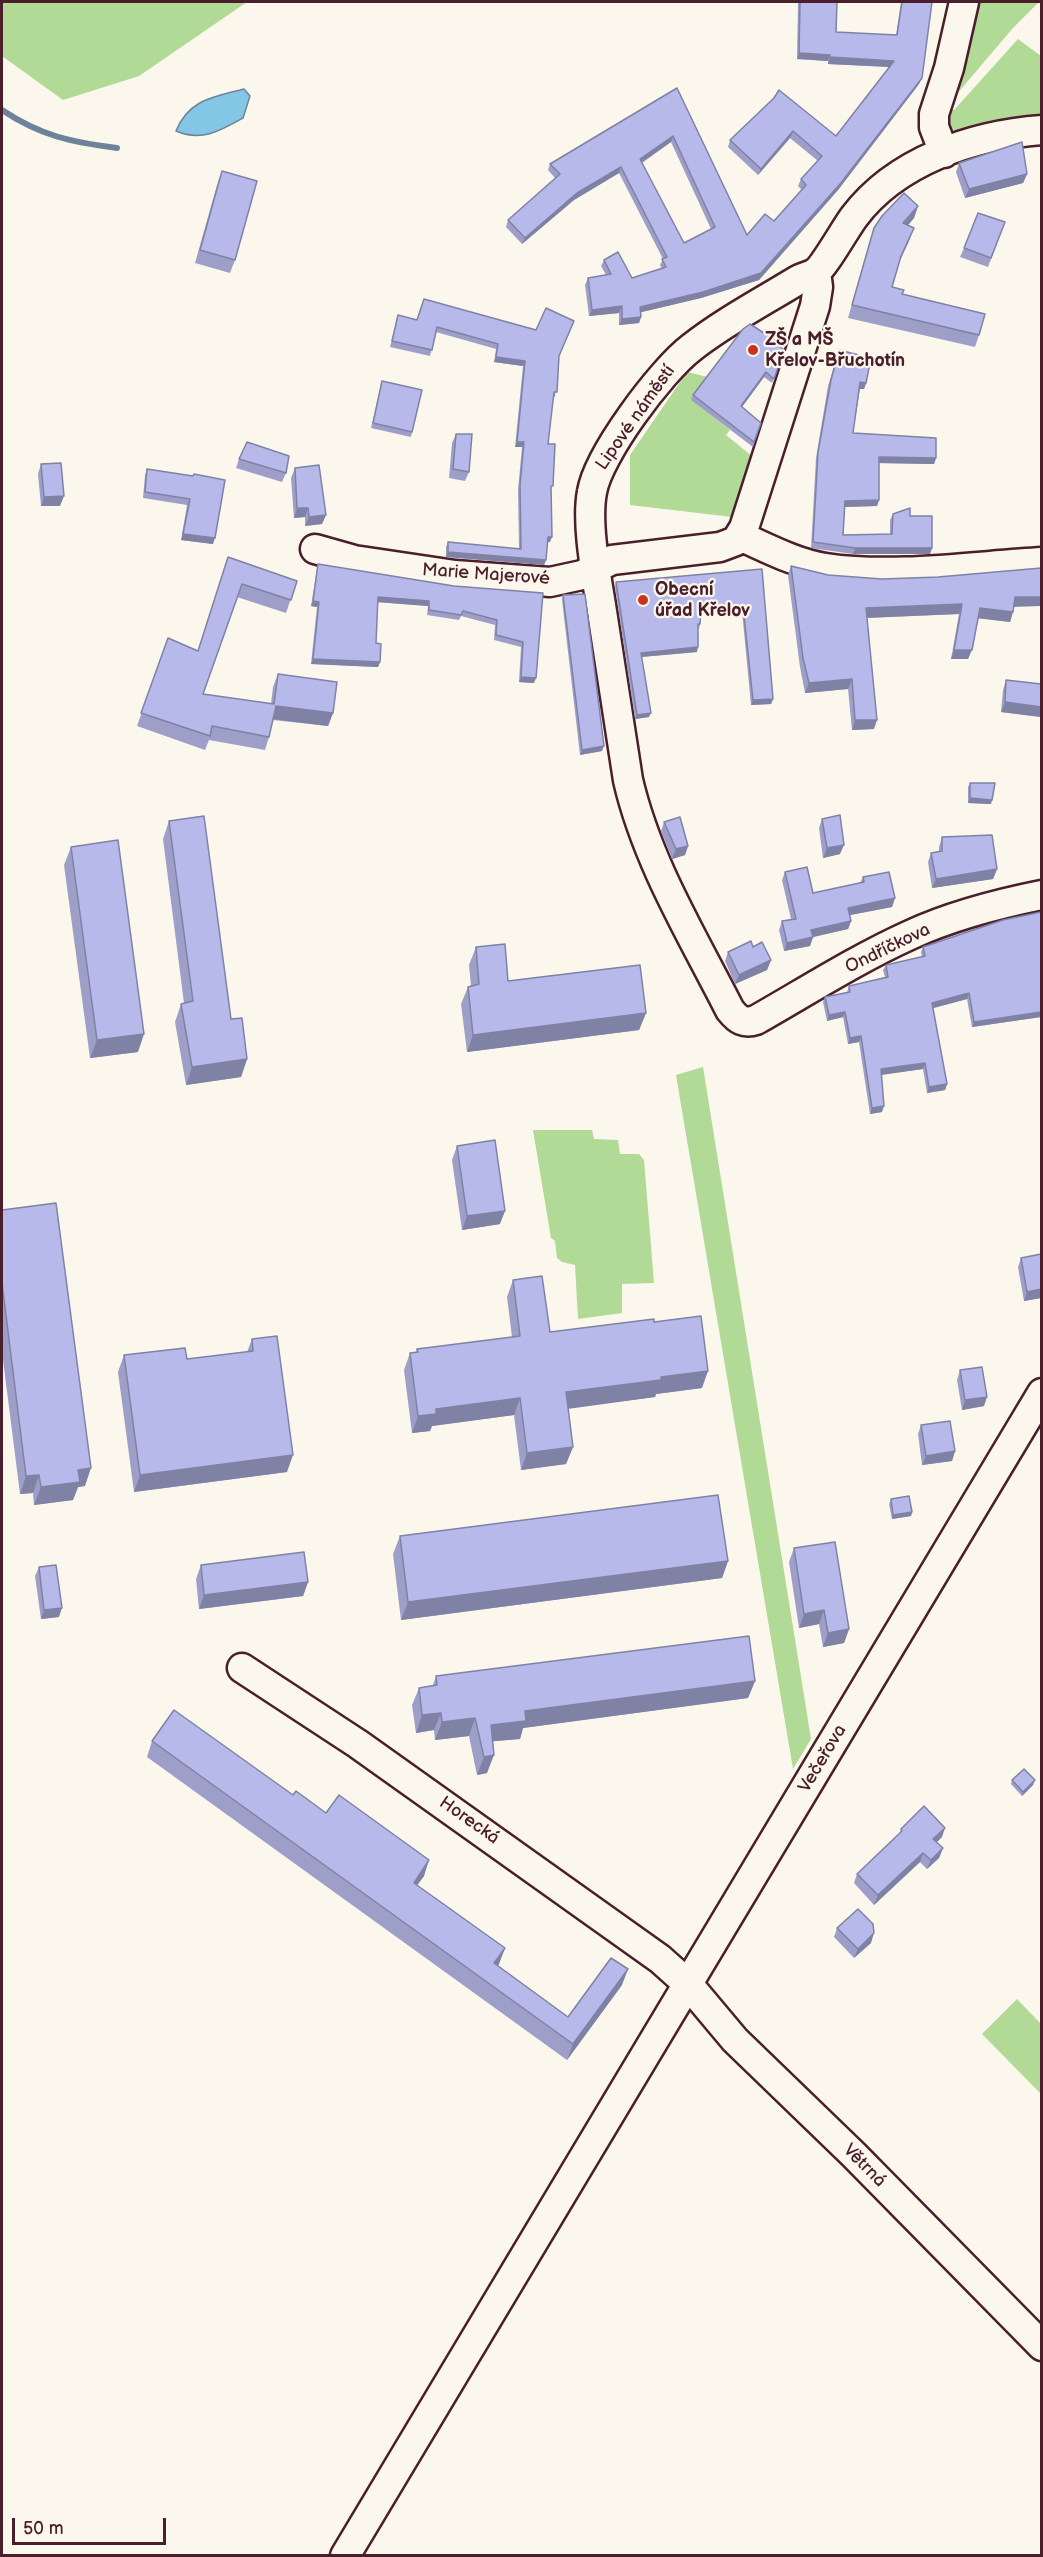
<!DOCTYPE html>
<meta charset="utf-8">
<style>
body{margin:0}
#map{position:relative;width:1043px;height:2557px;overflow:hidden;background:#fbf7ec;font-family:"Balsamiq Sans",sans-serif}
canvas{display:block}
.frame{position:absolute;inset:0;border:3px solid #4a1f2b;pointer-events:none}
.scale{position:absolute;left:12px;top:2518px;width:154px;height:27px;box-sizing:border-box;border:3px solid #4a1f2b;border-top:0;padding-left:8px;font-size:18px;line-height:21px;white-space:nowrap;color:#4a1f2b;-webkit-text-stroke:4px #fbf7ec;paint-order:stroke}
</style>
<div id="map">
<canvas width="1043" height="2557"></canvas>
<div class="frame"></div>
<div class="scale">50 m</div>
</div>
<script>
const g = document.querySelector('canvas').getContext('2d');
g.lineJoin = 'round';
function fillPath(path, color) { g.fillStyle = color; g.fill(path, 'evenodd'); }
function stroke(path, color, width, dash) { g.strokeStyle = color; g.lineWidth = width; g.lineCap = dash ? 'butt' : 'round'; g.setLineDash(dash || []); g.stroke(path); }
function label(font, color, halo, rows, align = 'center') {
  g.font = font + ' "Balsamiq Sans",sans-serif'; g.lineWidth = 4.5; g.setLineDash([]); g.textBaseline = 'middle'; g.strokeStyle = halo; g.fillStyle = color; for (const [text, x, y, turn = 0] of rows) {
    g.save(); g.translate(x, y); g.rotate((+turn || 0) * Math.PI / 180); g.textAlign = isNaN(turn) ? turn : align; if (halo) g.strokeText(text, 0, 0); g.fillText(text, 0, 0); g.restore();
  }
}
const green = new Path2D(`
 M2,2H247L139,76L63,100L2,56Z
 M974,2H1039L1013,28L956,95L951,94Z
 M1018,39L1041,56V121L957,133L945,123L946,107L954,110Z
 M687,372L708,377L692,400L730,430L726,435L753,457L732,517L630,505V455Z
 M703,1067L811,1739L793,1769L676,1075Z
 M533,1130H592L594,1139L618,1140L620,1154H639L644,1160L654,1283L622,1284V1313L578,1319L575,1265L562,1262L557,1258L555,1241L551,1238Z
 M1017,1999L1041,2024V2094L982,2034Z`);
const water = new Path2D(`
 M244,89L250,96L243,118C220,131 202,142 176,131C189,99 214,97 244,89Z`);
const stream = new Path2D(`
 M2,110C41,136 71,142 117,148`);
const minor = new Path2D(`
 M1042,130C973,135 896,161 854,217C845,229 824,267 815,273C810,276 803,277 798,280C762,302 724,322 691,348C661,371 598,455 592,492C586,523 596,574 601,605C610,663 619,722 628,780C647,862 692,935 730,1010C738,1020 744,1024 756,1020C807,991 857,959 910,935C951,916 997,904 1042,895
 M944,153L934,127V114L949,68L964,2
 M740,536C767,548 797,564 826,568C893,578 973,566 1042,562
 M315,549L354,560L455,575L550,582L582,575L612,560L720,547L736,541L744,528L815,306L818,287L816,272
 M242,1668L358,1744L660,1959L688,1984L735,2040L854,2155L1042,2346
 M345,2556L1042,1393`);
const wall = new Path2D(`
 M798,2H837L836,32L896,35L901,2H932L919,84L838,190L759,280L701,298L641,312V317L639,323L619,325V313L589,316L585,285L588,278L606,275L601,266L604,260L632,278L662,269L660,265L663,259L619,173L574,200L522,244L506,227L508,220L555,178L548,170L550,164L677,88L747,235L774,221L802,190L798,186L801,179L818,161L790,138L758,175L728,147L730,140L774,98L836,136L889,67L828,64V61L797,59ZM671,142L711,229L684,243L642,163Z
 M959,163L1027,174L1023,183L965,198L956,172Z
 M222,171L235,260L230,273L195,263L217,185Z
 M918,206L914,218L908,225L909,241L899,263L892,287L902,294L979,335L975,347L848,318L870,240L874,228Z
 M1005,222L988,267L960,257L964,248Z
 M398,315L559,357L555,397H553L548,444L551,491L550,542H547L546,560L544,565L446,557V547L448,542L519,549L518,490L522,447H515L523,366L494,362L496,349L436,332L430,356L390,347Z
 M778,342V345L784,350L772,383L764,377L742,407L761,423L753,447L691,400L693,395Z
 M839,350L866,383L864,389H860L853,433L936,458L934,464L879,463V500L877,506L845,507L843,535L890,534V520L893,514L910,516L932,548L930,554H853L811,548L816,458L828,386Z
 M382,381L412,432L411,437L371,428Z
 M456,434L469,472L465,481L449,478L452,443Z
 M239,459L286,473L282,482L236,468Z
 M41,464L60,506H41L38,474Z
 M295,468L326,515L322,524L305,526V517L294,518L291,478Z
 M147,469L193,476L213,544L181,540L187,505L143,498L145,475Z
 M228,557L297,581L286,613L237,597L203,694L271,704L273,687L278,674L333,713L328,726L273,720L269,737L265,750L209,740L205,750L137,726L168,638L198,651Z
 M318,564L454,586L543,593L534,683L519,682L521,647L494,640L495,625L461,616L459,620L427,615L428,606L377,602L376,643L380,662L378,667L311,664L317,607L311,606L317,569Z
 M791,566L828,575L1014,607L1010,622L978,618L968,659H951L959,614L867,618L874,729L852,730L848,689L805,693L800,667L788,575Z
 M762,569L773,699L771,704L751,705L742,611L701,614L700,624L699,628H698L697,652L642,657L649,717L635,719L615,587L616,582Z
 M563,595L602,751L580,755L562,600Z
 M1006,680L1041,684V717L1001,712L1003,690Z
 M970,783L991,804L968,803V787Z
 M822,819L840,854L823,858L819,828Z
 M169,821L231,1019L247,1059L241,1077L186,1085L175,1022L181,1004L184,1003L163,839Z
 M664,822L688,846L685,855L672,859L661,831Z
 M942,837L997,869L993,879L932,888L928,862L931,853L939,852V847Z
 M71,847L138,1052L90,1058L64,865Z
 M785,872L813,893L860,883L863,877L895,898L892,907L850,915L851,921L848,929L813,937L810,946L784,951L779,930L782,921L791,919L782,880Z
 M1041,912V1017L972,1027L967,999L933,1008L947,1084L945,1090L927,1093L923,1069L882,1075V1112L870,1114L859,1042L848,1044L843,1017L827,1021L823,1002L825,997L847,992L849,986L885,977L883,970L886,965L922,957L921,952L923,947Z
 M476,947L508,981L646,1013L639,1030L467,1052L461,1004L468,987L471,986L469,965Z
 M753,947L771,960L767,970L735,984L725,961L728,952Z
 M457,1146L500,1224L462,1230L452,1160Z
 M2,1210L85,1486L78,1487L73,1500L34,1505L33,1493L20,1494L2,1352Z
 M1041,1254V1298L1024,1301L1018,1267L1021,1258Z
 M513,1280L550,1332L654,1322L702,1388L656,1394L655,1397L568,1408L573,1447L566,1464L521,1470L514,1415L432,1426L430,1431L412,1433L404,1370L410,1353L416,1352L417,1349L512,1337L507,1297Z
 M252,1339L287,1472L134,1492L118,1372L124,1355L187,1359L247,1352Z
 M960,1370L984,1406L962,1410L957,1380Z
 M921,1425L955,1451L952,1461L922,1465L918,1434Z
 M891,1499L912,1512L911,1516L892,1519L889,1504Z
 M400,1536L728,1561L722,1578L401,1620L393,1554Z
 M794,1548L849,1629L844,1643L823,1647L819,1624L799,1628L789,1562Z
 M201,1565L308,1582L303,1596L199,1609L196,1579Z
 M39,1567L59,1617L41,1619L35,1576Z
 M436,1676L755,1681L748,1698L523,1728L520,1739L492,1741L487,1773L477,1775L469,1736L435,1740L434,1730L416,1733L412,1705L419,1688L433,1685Z
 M152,1741L293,1795L326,1813L424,1876L417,1885L505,1948L498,1966L568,2017L622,1985L567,2060L147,1757Z
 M1012,1780L1033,1785L1022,1796L1011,1784Z
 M901,1829L942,1837L936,1842L943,1848L939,1858L927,1869L920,1862L874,1905L854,1883L857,1874L899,1835Z
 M837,1928L871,1943L854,1958L834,1937Z`);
const shadedWall = new Path2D(`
 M799,53L830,55L828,61L797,59Z
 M830,57L894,61L891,67L828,64Z
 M922,78L919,84L838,190L759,280L701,298L638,313L640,307L703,292Z
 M793,131L790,138L758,175L761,169Z
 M673,136L671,142L638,165L640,159Z
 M621,167L619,173L574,200L522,244L525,238L577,193Z
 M1027,174L1023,183L965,198L969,189Z
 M918,206L914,218L899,236L903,223Z
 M914,228L909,241L896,268L901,256Z
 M622,306L619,313L589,316L592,310Z
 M641,317L639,323L619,325L622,319Z
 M496,357L525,361L523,366L494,362Z
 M766,372L764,377L739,411L741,406Z
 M860,382L866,383L864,389H858Z
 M517,442H524L522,447H515Z
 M879,457L936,458L934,464L876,463Z
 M64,496L60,506H41L44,497Z
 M879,500L877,506L843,507L845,501Z
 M297,508H308L305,517L294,518Z
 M326,515L322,524L305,526L309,517Z
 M183,534L215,538L213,544L181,540Z
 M548,537H552L550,542H546Z
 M855,548H932L930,554H853Z
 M448,552L546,560L544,565L446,557Z
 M378,597L429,601L428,606L376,602Z
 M1015,597H1041V606L1011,607Z
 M313,601L319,602L317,607L311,606Z
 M962,604L959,614L862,618L866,608Z
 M743,606L742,611L700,614L701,610Z
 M980,608L1013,612L1010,622L976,618Z
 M698,647L697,652L640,657L641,653Z
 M954,650H972L968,659H951Z
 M313,659L380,662L378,667L311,664Z
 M521,677L536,678L534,683L519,682Z
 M852,679L848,689L805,693L809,683Z
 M773,699L771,704L751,705L753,700Z
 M1005,702L1041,707V717L1001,712Z
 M276,706L333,713L328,726L272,719Z
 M651,713L649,717L635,719L637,715Z
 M855,720H877L874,729L852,730Z
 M604,746L602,751L580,755L582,750Z
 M970,798L992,800L991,804L968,803Z
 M844,845L840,854L823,858L827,848Z
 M688,846L685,855L672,859L676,849Z
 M997,869L993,879L932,888L936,879Z
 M895,898L892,907L845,916L848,908Z
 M851,921L848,929L813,937L810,946L784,951L787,943L811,930Z
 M771,960L767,970L735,984L739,975Z
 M969,993L967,999L930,1009L932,1003Z
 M845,1012L843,1017L827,1021L829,1015Z
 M1041,1012V1017L972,1027L974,1022Z
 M646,1013L639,1030L467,1052L473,1035Z
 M144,1034L138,1052L90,1058L97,1040Z
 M861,1036L859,1042L848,1044L850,1038Z
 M247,1059L241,1077L186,1085L192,1067Z
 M925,1063L923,1069L879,1075L881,1069Z
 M947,1084L945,1090L927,1093L929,1087Z
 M884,1106L882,1112L870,1114L872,1108Z
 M505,1211L500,1224L462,1230L467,1216Z
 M1041,1289V1298L1024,1301L1027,1292Z
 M708,1371L702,1388L656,1394L655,1397L560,1410L566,1392L661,1377Z
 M987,1397L984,1406L962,1410L965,1400Z
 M520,1398L514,1415L432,1426L430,1431L412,1433L418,1416L436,1409Z
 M573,1447L566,1464L521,1470L527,1453Z
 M955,1451L952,1461L922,1465L926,1456Z
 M293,1455L287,1472L134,1492L140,1475Z
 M91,1468L85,1486L78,1487L73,1500L34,1505L41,1487L78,1470Z
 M39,1475L33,1493L20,1494L26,1476Z
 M912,1512L911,1516L892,1519L893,1515Z
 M728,1561L722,1578L401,1620L408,1602Z
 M308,1582L303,1596L199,1609L204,1595Z
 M62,1608L59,1617L41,1619L44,1610Z
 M824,1610L819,1624L799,1628L804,1614Z
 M849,1629L844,1643L823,1647L828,1633Z
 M755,1681L748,1698L523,1728L520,1739L485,1742L491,1725L525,1711Z
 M441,1713L434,1730L416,1733L422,1715Z
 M475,1718L469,1736L435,1740L442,1722Z
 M494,1755L487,1773L477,1775L484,1757Z
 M1035,1780L1033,1785L1022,1796L1023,1792Z
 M945,1828L942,1837L930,1849L933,1839Z
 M943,1848L939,1858L927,1869L931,1860Z
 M923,1853L920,1862L874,1905L878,1895Z
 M429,1860L424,1876L408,1898L414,1883Z
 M874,1933L871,1943L854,1958L858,1949Z
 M505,1948L499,1964L488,1979L494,1963Z
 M628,1969L622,1985L567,2060L573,2044Z`);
const building = new Path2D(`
 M800,2H837L836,32L897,35L902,2H932L922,78L840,184L761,273L703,292L640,307L641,317L622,319V306L592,310L588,278L611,274L604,260L618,252L632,278L666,267L662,259L667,257L621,167L577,193L525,238L508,220L560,174L550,164L677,88L747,235L765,214L774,221L806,185L801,179L822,156L793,131L761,169L730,140L774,98L779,90L836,136L894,61L830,57V55L799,53ZM673,136L715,227L684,243L640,159Z
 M1022,142L1027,174L969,189L959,163Z
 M222,171L257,181L235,260L200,250Z
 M904,193L918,206L903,223L914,228L901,256L892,287L904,290L902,294L985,314L979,335L852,305L874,228L882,216Z
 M978,213L1005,222L991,258L964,248Z
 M424,299L536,330L546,308L574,321L559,356L557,392H554L548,444H555L553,486H551L552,537H548L546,560L448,552V542L521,549L520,485L524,442H517L525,361L496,357L498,344L437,327L432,350L392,341L398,315L417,320Z
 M750,324L778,342L777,344L784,350L774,379L766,372L741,406L761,423L754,442L693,395L743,329Z
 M839,350L871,358L866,383L860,382L853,433L936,438V458L879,457V500L845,501L843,535L892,534L893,514L910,508V516H932V548H855L813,542L818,452L831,380Z
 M382,381L422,390L412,432L373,423Z
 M456,434H472L469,472L453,469Z
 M247,442L289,456L286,473L239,459Z
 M61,463L64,496L44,497L41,464Z
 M319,465L326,515L309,517L308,508H297L295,468Z
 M147,469L193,476L194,474L225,480L215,538L183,534L190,499L145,492Z
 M228,557L297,581L291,600L242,584L203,694L274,704L278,674L337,682L333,713L276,706L269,737L212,726L210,736L141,713L168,638L198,651Z
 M318,564L454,586L543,593L536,678L521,677L523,642L496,635L497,620L463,611L461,615L429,610V601L378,597L376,643L381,644L380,662L313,659L319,602L313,601Z
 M791,566L828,575L882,579L938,577L1041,568V597H1015L1013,612L980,608L972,650H954L962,604L866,608L877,720H855L852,679L809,683L803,658Z
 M762,569L773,699L753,700L743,606L701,610L700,624H698V647L641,653L651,713L637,715L616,582Z
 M585,594L604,746L582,750L563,595Z
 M1006,680L1041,684V707L1005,702Z
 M970,783H995L992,800L970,798Z
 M840,815L844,845L827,848L822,819Z
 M204,816L231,1019L242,1018L247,1059L192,1067L181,1004L193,1001L169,821Z
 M680,817L688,846L676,849L664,822Z
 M992,835L997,869L936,879L931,853L942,851V837Z
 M118,840L144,1034L97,1040L71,847Z
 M807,867L813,893L864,882L863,877L889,872L895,898L848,908L851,921L811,930L813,937L787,943L782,921L796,919L785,872Z
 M1041,912V1012L974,1022L969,993L932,1003L947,1084L929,1087L925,1063L881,1069L884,1106L872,1108L861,1036L850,1038L845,1012L829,1015L825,997L850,992L849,986L888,977L886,965L925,956L923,947L1003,920Z
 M751,941L753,947L762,942L771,960L739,975L728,952Z
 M505,944L508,981L640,965L646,1013L473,1035L468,987L479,984L476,947Z
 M495,1140L505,1211L467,1216L457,1146Z
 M56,1203L91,1468L78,1470L80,1482L41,1487L39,1475L26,1476L2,1283V1210Z
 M1041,1254V1289L1027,1292L1021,1258Z
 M542,1276L550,1332L654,1319V1322L701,1316L708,1371L661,1377V1380L566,1392L573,1447L527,1453L520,1398L436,1409V1414L418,1416L410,1353L418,1352L417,1349L520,1336L513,1280Z
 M277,1336L293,1455L140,1475L124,1355L185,1348L187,1359L253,1351L252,1339Z
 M982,1367L987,1397L965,1400L960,1370Z
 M950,1421L955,1451L926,1456L921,1425Z
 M718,1495L728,1561L408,1602L400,1536Z
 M909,1496L912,1512L893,1515L891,1499Z
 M835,1542L849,1629L828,1633L824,1610L804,1614L794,1548Z
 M304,1552L308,1582L204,1595L201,1565Z
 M56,1565L62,1608L44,1610L39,1567Z
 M749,1636L755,1681L525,1711L526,1721L491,1725L494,1755L484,1757L475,1718L442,1722L441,1713L422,1715L419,1688L437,1685L436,1676Z
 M174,1710L293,1795L296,1791L326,1813L339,1795L429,1860L414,1883L505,1948L494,1963L568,2017L611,1958L628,1969L573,2044L152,1741Z
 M1024,1769L1035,1780L1023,1792L1012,1780Z
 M924,1806L945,1828L933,1839L943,1848L931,1860L923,1853L878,1895L857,1874L902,1831L901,1829Z
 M858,1909L873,1924L874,1933L858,1949L837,1928Z`);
const markers = [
 [753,350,6,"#c8321e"],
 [643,600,6,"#c8321e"]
];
const poiNames = [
 ["ZŠ a MŠ",765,340],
 ["Křelov-Břuchotín",765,361],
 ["Obecní",655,590],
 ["úřad Křelov",655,611]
];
const streetNames = [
 ["Lipové náměstí",636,418,-55],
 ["Marie Majerové",486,575,4],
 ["Ondříčkova",888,949,-26],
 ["Večeřova",823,1759,-59],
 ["Horecká",469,1821,35],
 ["Větrná",864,2166,45]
];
fillPath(green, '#b1da97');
fillPath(water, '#84c6e5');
stroke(water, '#6d839b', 1.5);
stroke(stream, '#6d839b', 6);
stroke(minor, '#4a1f2b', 33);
stroke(minor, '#fbf7ec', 28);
fillPath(wall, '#9d9fc9');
fillPath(shadedWall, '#7f82a4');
fillPath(building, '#b6b9ea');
stroke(building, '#7f82a4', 1.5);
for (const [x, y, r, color] of markers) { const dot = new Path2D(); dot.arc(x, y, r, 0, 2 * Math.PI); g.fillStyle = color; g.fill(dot); stroke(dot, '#fbf7ec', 2); }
label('bold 18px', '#4a1f2b', '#fbf7ec', poiNames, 'left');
label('18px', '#4a1f2b', '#fbf7ec', streetNames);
</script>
